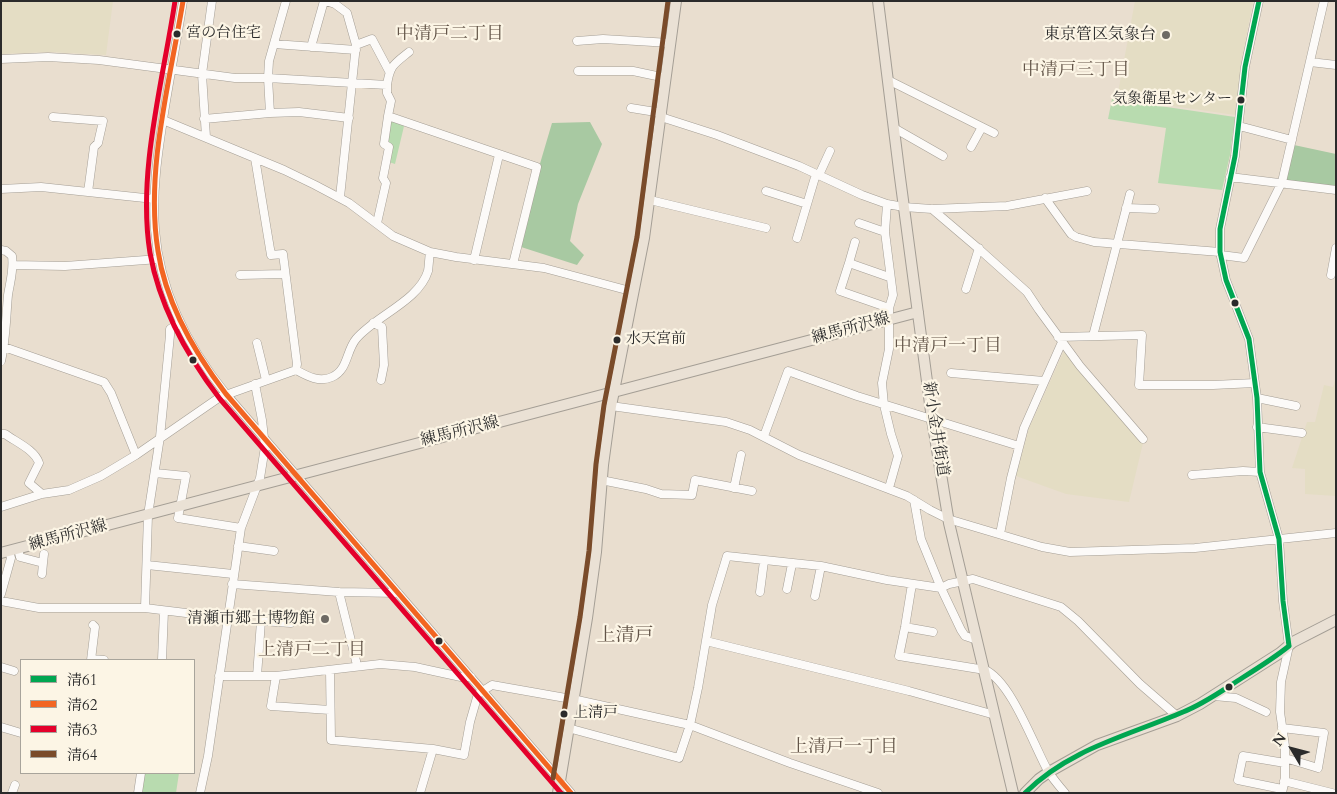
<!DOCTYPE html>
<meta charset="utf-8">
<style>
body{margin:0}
#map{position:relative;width:1337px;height:794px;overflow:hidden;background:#e9decf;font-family:Cardo,"Noto Serif JP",serif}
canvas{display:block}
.frame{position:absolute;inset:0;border:2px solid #2b2b2b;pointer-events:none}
.legend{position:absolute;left:20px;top:659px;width:175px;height:115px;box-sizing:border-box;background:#fcf5e5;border:1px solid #a8a49b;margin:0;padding:6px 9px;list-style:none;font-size:15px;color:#2b2b2b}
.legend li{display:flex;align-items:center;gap:10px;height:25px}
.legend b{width:25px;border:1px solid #a8a49b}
.north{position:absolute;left:1267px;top:724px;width:50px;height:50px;-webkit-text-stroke:4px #fcf5e5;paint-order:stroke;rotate:307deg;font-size:14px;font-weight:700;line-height:20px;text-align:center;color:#2b2b2b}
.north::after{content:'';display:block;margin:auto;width:18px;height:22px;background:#2b2b2b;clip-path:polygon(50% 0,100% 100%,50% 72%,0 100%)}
</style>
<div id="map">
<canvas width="1337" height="794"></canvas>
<div class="frame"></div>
<ul class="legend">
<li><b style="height:6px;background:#00a651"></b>清61</li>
<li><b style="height:6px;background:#f26522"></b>清62</li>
<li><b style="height:6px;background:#e4002b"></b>清63</li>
<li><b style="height:6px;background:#7a4b2a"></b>清64</li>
</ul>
<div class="north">N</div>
</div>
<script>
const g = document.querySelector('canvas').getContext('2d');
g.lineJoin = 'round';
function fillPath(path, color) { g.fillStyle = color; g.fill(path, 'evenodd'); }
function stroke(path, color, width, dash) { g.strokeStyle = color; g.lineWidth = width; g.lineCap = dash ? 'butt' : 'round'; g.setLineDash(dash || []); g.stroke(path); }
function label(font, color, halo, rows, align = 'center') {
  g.font = font + ' Cardo,"Noto Serif JP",serif'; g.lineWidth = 4.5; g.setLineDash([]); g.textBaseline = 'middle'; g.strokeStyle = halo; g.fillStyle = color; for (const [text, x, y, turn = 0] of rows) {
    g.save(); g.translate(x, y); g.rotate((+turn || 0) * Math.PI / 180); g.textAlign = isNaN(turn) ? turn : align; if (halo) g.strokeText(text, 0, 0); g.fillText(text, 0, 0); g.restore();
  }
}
const built = new Path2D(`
 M1,1H113L106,55L50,52L1,54Z
 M1135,1H1253L1242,60L1235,115L1117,98Z
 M1064,351H1067L1143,443L1129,502L1066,494L1016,476L1029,428Z
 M1336,377V496L1305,494V469L1292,468L1307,422H1315L1324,385L1333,387Z`);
const green = new Path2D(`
 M1112,99L1235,117L1230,155L1222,190L1158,183L1166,128L1108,119Z
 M388,116L405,122L395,164L386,161L389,147L384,144Z
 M142,773H179L176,793H139Z`);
const forest = new Path2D(`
 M590,122L602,144L578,204L570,241L584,255L577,265L518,246L539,167L552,123Z
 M1294,145L1336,154V187L1285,181Z`);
const minor = new Path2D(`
 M183,1C177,39 170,76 164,113C158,152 152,190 155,230C160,291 188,347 226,394L571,793
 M326,1L335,4L347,13L356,45L340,197
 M1259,1L1245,67L1235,156L1220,229V252L1226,280L1249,339L1257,398L1260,472L1279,539L1283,601L1289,646L1281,682L1280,712L1285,746V779L1282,793
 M577,41L603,39L670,43
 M274,44L356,50
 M356,45L372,39L389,71
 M311,47L324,1
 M1,59L48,57L99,60L235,78H268L387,85V93L391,101L388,116L537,167L513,264
 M1310,62L1336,65
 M578,71H633L666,78
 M888,80L994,133
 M387,85C390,65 394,64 409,52
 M631,108L662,113
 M270,113L268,78L269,61L286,1
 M53,117L103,121L98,143L94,147L88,192
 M661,117L717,135L799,166L862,195L887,204L904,207L932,209L1007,206L1087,191
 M204,119L270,113L299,112L349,118
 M163,120L284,170L315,185L349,203L393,236L430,252L456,257L544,268L634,292
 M1239,126L1292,140
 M894,128L943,156
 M206,137L202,74L212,1
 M971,147L982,127
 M255,158L271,255L283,254L297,364L296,370
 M819,175L830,151
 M1230,177L1336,190
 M1,189L41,187L154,199
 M766,191L807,204
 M1045,198L1071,234L1076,237L1094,242L1220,252
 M650,200L766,228
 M887,204L885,232L893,295L889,308V349L882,383L884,405L891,434L898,456L889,488
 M1126,208L1155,209
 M932,209L979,249L1027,292L1039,310L1080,366L1143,439
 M377,223L386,183L383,178L389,147L384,144L388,116
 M859,223L885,232
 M797,238L816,174
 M1,250L6,251L12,256C14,270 10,282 8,295C6,317 6,339 1,361
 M1221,255L1244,258L1282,182L1324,1
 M474,260L499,155
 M849,263L855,242
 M13,265L65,266L159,259
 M240,275L284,274
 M1331,275L1336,248
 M966,289L979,248
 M889,308L840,291L849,263L889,277
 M373,323L382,327L384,365L381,380
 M1093,336L1130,194
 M1058,337L1142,335L1139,385H1213L1255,383
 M257,343L266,380
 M4,347L104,382L111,393L136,455
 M951,373L1044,381
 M1257,398L1296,406
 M611,406L726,422L750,430L799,455L907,496L930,510L948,519L1042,547L1070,552L1195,548L1336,533
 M1257,427L1302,433
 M1,434H5C16,442 35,450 39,463L29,483L42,494
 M764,436L788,371L857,396L1019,446
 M155,473L186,476L178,518L241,528
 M1192,475L1243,471L1260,472
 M601,480L646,489L661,494L692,495L695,480L752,491
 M734,488L741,455
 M914,500L921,539L941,588L961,630L965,636L977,640
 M1,507L42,494L69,490L101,476L136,455L220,397L296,370C307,376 319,383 332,377C348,370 346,351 356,339C375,316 419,301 428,271C429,265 429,258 430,252
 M1000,534L1011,478L1024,428L1062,342
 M238,546L274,551
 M18,549L20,557L43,563L44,554
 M147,565L233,574
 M42,574L43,563
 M232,584L339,592L398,593
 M912,584L905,627L899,656L985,670C1011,681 1034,746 1048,771C1053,779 1059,786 1065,793
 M787,589L792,564
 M339,592L357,665
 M760,592L764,561
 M1,594L11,558L9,551
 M815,596L821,566
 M1,601L39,608H145L227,618
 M145,608L148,515L160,437L170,335V329L180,323
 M905,627L933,632
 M706,641L909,691L995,715
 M92,659L104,660
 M91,660L95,627L93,625
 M162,660L164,611
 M1,667L14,671
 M330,670L331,740L433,749L464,755L470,722L478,694L492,685L577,700L690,725L790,763L878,793
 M219,676H276L380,664L415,667L461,677H471
 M257,676L261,621L291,623
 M276,676L271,706L330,710
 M1214,696L1236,698L1266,712
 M1,727L21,733
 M568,728L679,758L690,725L698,688L712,605L727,556L821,566L887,580L941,588L949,584L973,579L1061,607L1078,621L1140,684L1177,716
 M1282,728L1324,733L1318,768L1285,758
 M1284,781L1332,793
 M1282,789L1238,780L1243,756L1285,763
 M12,793L15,785
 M138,793L141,773
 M200,793L208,756L241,528L260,478L265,447L262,420L255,384
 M420,793L433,749`);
const major = new Path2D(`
 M878,1L899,170L932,419L949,523L1013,793
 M1,553L918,312
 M558,793L587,618L596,552L603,465L611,406L644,238L676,1
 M1025,793L1039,779L1049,772L1097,745L1177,716L1200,704L1280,653L1293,642L1336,620`);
const bus1 = new Path2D(`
 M1259,1L1245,67L1235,156L1220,229V252L1226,280L1249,339L1257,398L1260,472L1279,539L1283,601L1289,646
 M1025,793C1069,749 1127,736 1183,712C1204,704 1223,690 1242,678C1258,668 1274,658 1289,646`);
const bus2 = new Path2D(`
 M183,1C170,81 145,171 158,251C166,304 194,352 226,394L571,793`);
const bus3 = new Path2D(`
 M175,1C163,81 137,173 150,253C160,308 187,356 220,399L561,793`);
const bus4 = new Path2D(`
 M553,778L580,617L589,551L596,464L604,405L637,237L668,1`);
const markers = [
 [177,34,4.5,"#2b2b2b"],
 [1166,35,5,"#6e6a64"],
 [1241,100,4.5,"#2b2b2b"],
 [1235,303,4.5,"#2b2b2b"],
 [617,340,4.5,"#2b2b2b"],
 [193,360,4.5,"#2b2b2b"],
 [325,619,5,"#6e6a64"],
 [439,641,4.5,"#2b2b2b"],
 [1229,687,4.5,"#2b2b2b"],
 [564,714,4.5,"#2b2b2b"]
];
const busNames = [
 ["宮の台住宅",186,34],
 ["気象衛星センター",1232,100,"right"],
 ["水天宮前",626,340],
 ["上清戸",573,714]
];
const poiNames = [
 ["東京管区気象台",1156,35],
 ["清瀬市郷土博物館",315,619]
];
const streetNames = [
 ["練馬所沢線",851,329,-15],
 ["新小金井街道",935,429,81],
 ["練馬所沢線",460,432,-14],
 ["練馬所沢線",68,536,-15]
];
const neighbourhoodNames = [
 ["中清戸二丁目",450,35],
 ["中清戸三丁目",1076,71],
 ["中清戸一丁目",948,347],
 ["上清戸二丁目",312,651],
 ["上清戸一丁目",844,748]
];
const quarterNames = [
 ["上清戸",625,637]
];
fillPath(built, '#e4ddc4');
fillPath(green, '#b8dbaf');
fillPath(forest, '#a8c9a2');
stroke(minor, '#a49e95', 9);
stroke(major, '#a49e95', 12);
stroke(minor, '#fcfaf8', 8);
stroke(major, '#eae1d5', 10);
stroke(bus1, '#00a651', 5);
stroke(bus2, '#f26522', 5);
stroke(bus3, '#e4002b', 5);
stroke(bus4, '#7a4b2a', 5);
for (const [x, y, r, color] of markers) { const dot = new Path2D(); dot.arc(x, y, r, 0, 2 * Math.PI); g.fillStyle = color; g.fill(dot); stroke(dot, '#fcf5e5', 2); }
label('15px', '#2b2b2b', '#fcf5e5', busNames, 'left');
label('16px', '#2b2b2b', '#fcf5e5', poiNames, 'right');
label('16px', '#2b2b2b', '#fcf5e5', streetNames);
label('18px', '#635549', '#fcf5e5', neighbourhoodNames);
label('19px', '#635549', '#fcf5e5', quarterNames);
</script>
